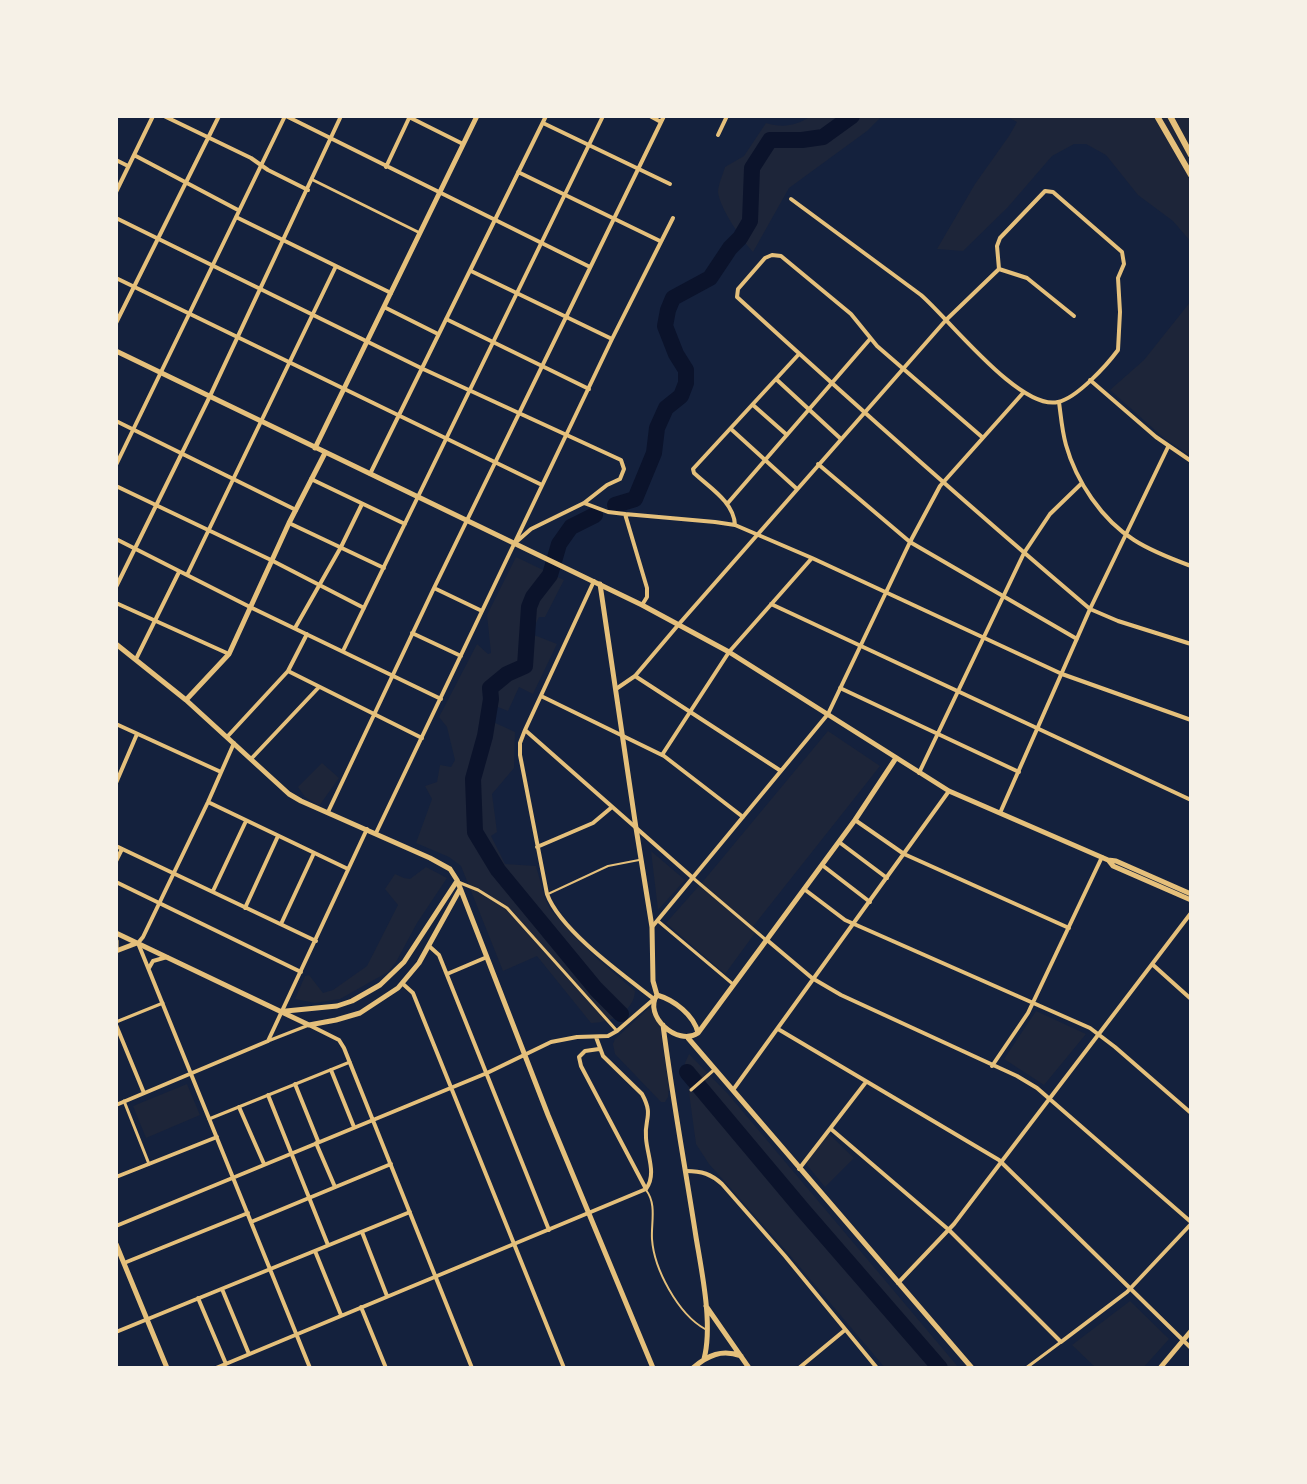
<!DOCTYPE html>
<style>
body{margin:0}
#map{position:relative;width:1307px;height:1484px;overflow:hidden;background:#14213d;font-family:Montserrat,sans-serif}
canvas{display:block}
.frame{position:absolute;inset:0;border:118px solid #f6f1e7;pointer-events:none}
</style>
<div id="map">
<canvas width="1307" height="1484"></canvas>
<div class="frame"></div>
</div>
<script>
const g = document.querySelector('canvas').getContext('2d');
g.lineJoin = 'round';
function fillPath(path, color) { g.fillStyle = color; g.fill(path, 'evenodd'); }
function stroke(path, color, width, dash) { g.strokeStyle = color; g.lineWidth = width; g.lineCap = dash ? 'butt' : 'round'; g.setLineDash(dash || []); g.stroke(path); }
const green = new Path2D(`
 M811,116H882L867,131L789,188L753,252C742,240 720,209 718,192C718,185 723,174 725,167L744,156L766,123C783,128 796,126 811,116Z
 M1006,116H1191V242L1173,221L1138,195L1106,155L1086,144H1074L1052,156L1008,207L963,251L937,249L975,184L1009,136L1017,122Z
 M1191,301V456L1165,439L1110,390L1144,360Z
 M516,557L564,580L545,617H539L532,631L534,635L557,644L533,694L519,687L508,711L498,707L491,721L515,732L514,768L492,794L497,832L491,836L505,864L536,866L545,898L550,909L594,956L635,991C634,1012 610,1023 591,1023L537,956L503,971L461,866L449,857L416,843L432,799L425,786L437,782L440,765L451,767L455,760L447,727L439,717L477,644L488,654L491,653L487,615Z
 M828,731L880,766L751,929L755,933L725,974L666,923L705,879Z
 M322,763L339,778L319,806L305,797L298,787Z
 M651,851L685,880L658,910Z
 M426,867L447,878L417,923L396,962L388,972L340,999L315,1003L295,999L305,976L309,975L323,993L333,990L367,966L398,905L385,889L395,874L404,878L410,879Z
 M649,1008L659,1018L669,1088L668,1097L665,1102H661L615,1054L613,1044L615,1039Z
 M1036,1011L1086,1034L1044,1085L1004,1059Z
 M689,1054L728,1094L959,1368H885L788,1253L709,1164L696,1144L685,1063Z
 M187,1084L200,1115L146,1138L133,1106Z
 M828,1133L854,1158L825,1187L806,1164Z
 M1130,1301L1169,1339L1143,1368H1096L1072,1345Z`);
const river = new Path2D(`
 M615,505L635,499L654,453L657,428L666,408L681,396L686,383V370L676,354L665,326L668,310L673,298L710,278L730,248L740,238L750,221L752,168L770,140H802L823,137L852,116
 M595,515L571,527L559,544L550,575L533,597L529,607L525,666L507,674L490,688L491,699L485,736L473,779L475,832L498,870L596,989L621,1014
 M687,1072L802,1209L940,1368`);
const service = new Path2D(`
 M548,894L608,866L639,860
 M646,1190C657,1204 651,1223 652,1239C654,1269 678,1314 705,1329`);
const pedestrian = new Path2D(`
 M313,180L420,233
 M693,878L766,940
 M458,882L478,890L507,908L617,1031
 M658,921L734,985
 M116,1022L163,1003
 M268,1041L309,1025
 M691,1090L715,1069
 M124,1101L149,1164
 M209,1119L350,1062
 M1026,1368L1061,1342`);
const minor = new Path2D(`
 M164,116L251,158L268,170L308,190
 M286,116L590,267
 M407,116L463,144
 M650,116L661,122
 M543,123L670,184
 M718,135L727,116
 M134,155L238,210
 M116,160L128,166
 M386,167L410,116
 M518,172L660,241
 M116,192L153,116
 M791,199L921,295C949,319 1020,411 1058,402C1077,398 1107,365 1118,350L1120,312L1118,278L1124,264L1122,252L1053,192L1045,191L1000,238L997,246L999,269
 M236,217L391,293
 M116,218L421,368L621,460L624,469L620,479L607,485L584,503L531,529L515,543
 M471,271L612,339
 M116,278L542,485
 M384,307L438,334
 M446,319L589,389
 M116,323L219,116
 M776,379L841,439
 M1090,380L1156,437L1191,461
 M1059,402C1061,417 1062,431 1066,445C1076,481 1102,520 1134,540C1151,551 1172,559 1191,566
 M753,405L787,435
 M116,421L296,510
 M731,429L797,489
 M982,437L877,346L851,314L781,256L772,255L765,258L738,289L737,297C853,403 971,508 1090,609L1118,621L1191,644
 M818,464L910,542L1077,639
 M116,465L285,116
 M370,474L546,116
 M311,479L405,524
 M116,486L271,560L364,608
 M584,503L608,512L625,514L715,522L735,525L812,558L1062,674L1191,720
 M727,504L870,339
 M625,514L647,588V597L642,605
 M289,523L384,568
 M735,525C734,502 710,488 694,473L693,469L799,354
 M116,539L250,607L441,699
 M187,575L336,266
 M116,587L210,396L341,116
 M434,588L482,611
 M116,603L229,654
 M771,604L1191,800
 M295,628L341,547L362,504
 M412,633L461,656
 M343,651L603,116
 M136,659L179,572
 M288,671L422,738
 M635,676L781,771
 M840,688L1019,772
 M616,689L635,676L679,624L946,320L999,269L1027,278L1074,316
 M541,696L664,756L743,817
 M116,724L221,772
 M525,730L693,878
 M227,737L288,671L307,634
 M234,743L208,802L143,937L138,943L310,1368
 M662,755L729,652L812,558
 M251,759L319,687
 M919,773L1024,553L1050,514L1082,483
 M116,783L137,734
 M208,802L348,869
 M328,812L434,588L664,116
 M1000,813L1090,609L1168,447
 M855,820L904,854L1069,928
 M376,833L612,339L673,218
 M839,842L887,878
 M116,846L316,941
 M537,847L593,823L612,807
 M116,861L122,849
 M822,865L870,902
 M116,882L301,972
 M804,889L845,920L1090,1028L1115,1047L1191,1113
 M213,891L246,821
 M245,908L278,836
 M281,924L314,853
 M652,927L828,714L910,542L940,486L1023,393
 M767,940L812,978L841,995L1017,1076L1037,1088L1191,1222
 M429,946L439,955L549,1230
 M1152,964L1191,999
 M149,968L153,961L167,957
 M447,974L487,957
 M403,984L413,993L564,1368
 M116,1025L144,1093
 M311,1026L339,1040L344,1048L472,1368
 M778,1029L999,1160L1191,1348
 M596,1037L603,1056L642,1094C654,1116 644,1118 646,1138C647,1155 657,1174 646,1189
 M599,1049L585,1051L579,1057L581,1066L646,1189
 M992,1066L1028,1013L1102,857
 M331,1070L354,1127
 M295,1084L318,1141
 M733,1090L949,791
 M268,1095L328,1245
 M116,1105L268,1041L367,829
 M239,1107L264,1164
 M831,1129L949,1230L1061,1342L1127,1292L1191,1224
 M316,1143L335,1187
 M799,1169L866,1082
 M686,1171C702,1171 711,1174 722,1184L785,1256L877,1368
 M116,1177L217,1137
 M251,1222L391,1164
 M116,1226L487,1073L551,1042L577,1037L608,1036L617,1031L654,999C623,975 560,930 547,894L520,755V743L525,730L594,581
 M362,1232L387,1296
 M315,1251L341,1315
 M124,1263L248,1213
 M898,1283L954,1224L1191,913
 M222,1289L249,1354
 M198,1298L226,1364
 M361,1307L386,1368
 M116,1332L410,1212
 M216,1368L646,1189
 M799,1368L845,1330`);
const tertiary = new Path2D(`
 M600,584L636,828L652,927L653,981L657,995
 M116,644L186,700L289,794L301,801L430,858L450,869L457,880L548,1115L653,1368
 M186,700L229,654L289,523L325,453
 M116,933L309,1025L336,1020L360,1013L398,988L419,963L460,889
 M116,941V951L137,943
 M657,995C674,1000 694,1015 698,1033C677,1047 643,1015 657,995Z
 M286,1011L337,1006L352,1001L380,985L404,962L457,881
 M663,1025C672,1096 685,1166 696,1237C702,1273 713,1325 704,1359
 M698,1033L855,820L896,758
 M688,1038L972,1368
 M116,1244L167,1368
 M706,1306L749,1368
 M693,1368C708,1355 722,1349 741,1356
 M1160,1368L1191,1331`);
const secondary = new Path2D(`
 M116,351L642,605L729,652L949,791L1108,860L1116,861L1191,894
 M315,448L477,116
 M1109,861L1113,866L1191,900`);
const trunk = new Path2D(`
 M1157,116L1191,175
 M1170,116L1191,155`);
fillPath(green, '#1d2539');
stroke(river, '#0b132b', 16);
stroke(service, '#e5c07b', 2);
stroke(pedestrian, '#e5c07b', 3);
stroke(minor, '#e5c07b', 4);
stroke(tertiary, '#e5c07b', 5);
stroke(secondary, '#e5c07b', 5);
stroke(trunk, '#e5c07b', 6);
</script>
